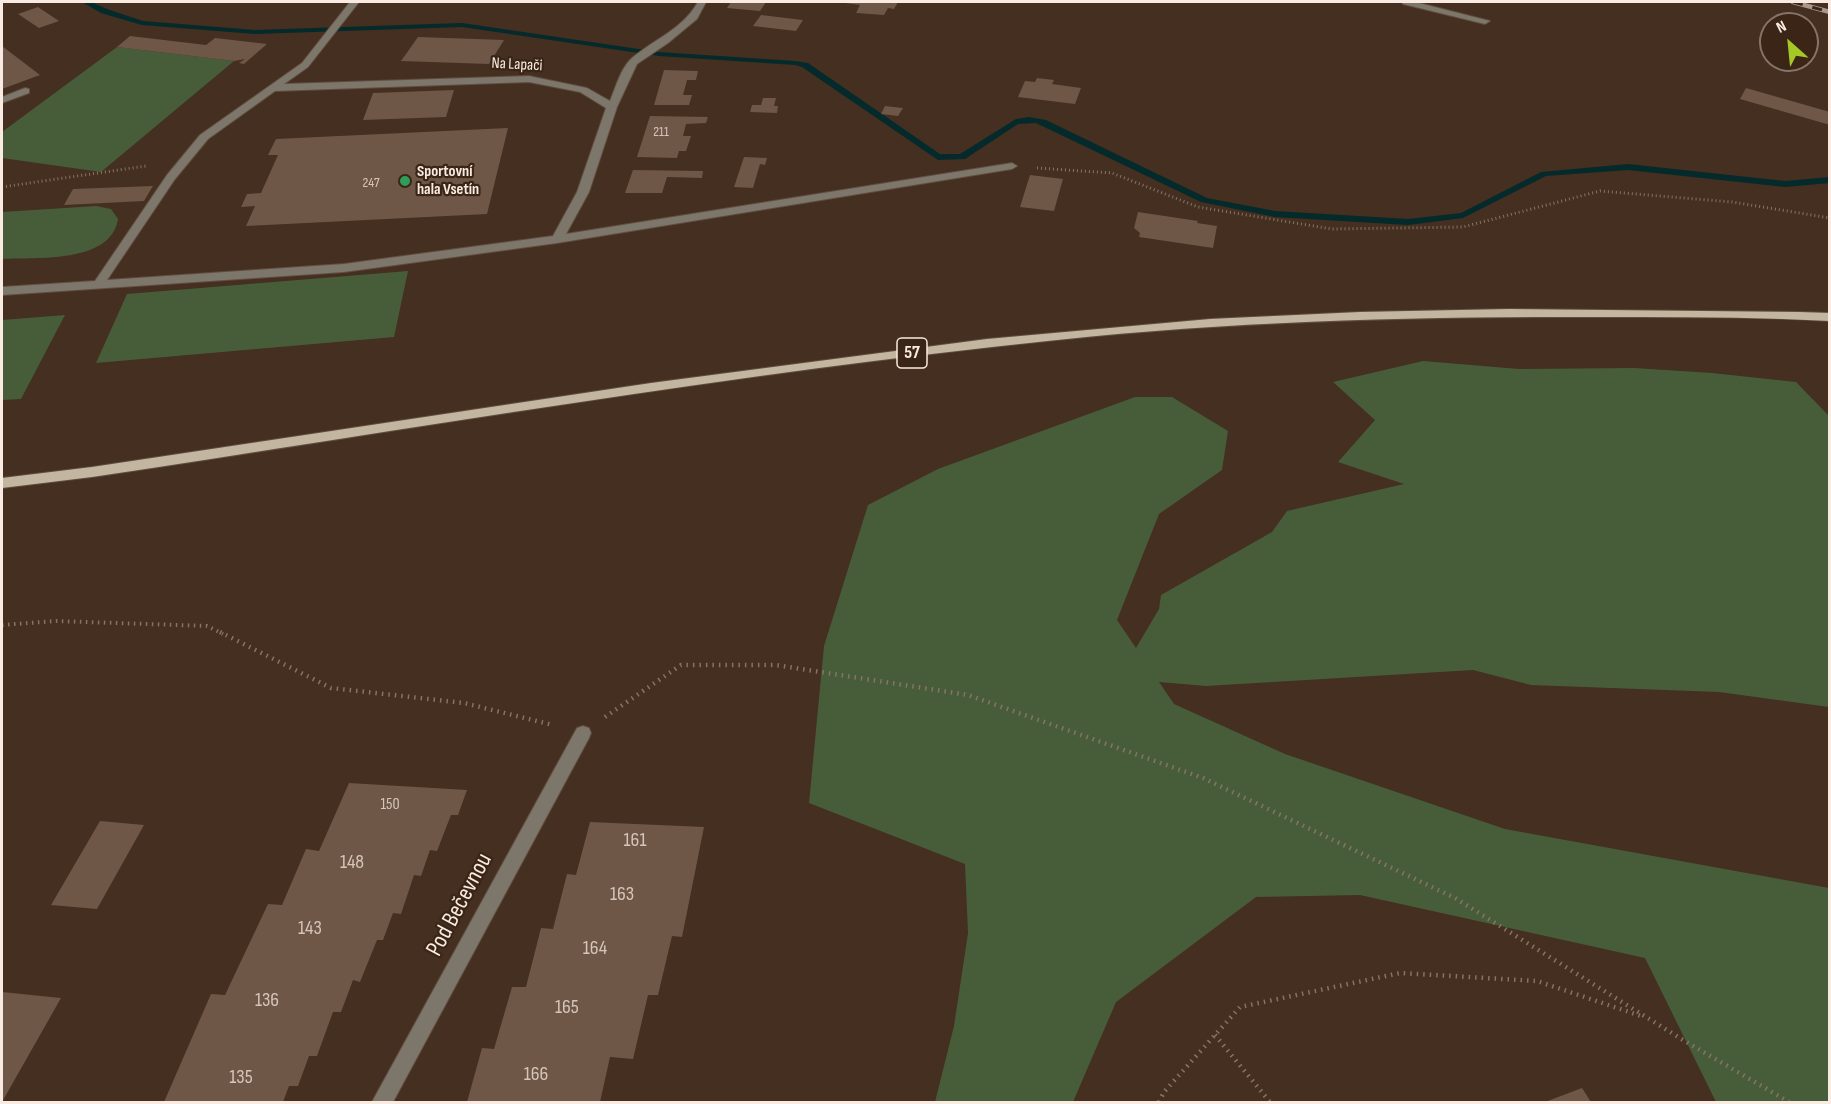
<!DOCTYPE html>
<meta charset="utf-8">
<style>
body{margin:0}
#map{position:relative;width:1831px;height:1104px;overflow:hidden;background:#442f20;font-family:"Sofia Sans Condensed",sans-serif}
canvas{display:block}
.frame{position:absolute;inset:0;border:3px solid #f9ebe1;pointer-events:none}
.north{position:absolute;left:1759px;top:12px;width:60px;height:60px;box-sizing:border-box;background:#3a2516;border:2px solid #867467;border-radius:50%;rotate:333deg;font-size:16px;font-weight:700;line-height:24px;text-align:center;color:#f9ebe1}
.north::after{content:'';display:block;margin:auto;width:21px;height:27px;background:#a4c825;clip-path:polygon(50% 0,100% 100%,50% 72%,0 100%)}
</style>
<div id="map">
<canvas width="1831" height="1104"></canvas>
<div class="frame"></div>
<div class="north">N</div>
</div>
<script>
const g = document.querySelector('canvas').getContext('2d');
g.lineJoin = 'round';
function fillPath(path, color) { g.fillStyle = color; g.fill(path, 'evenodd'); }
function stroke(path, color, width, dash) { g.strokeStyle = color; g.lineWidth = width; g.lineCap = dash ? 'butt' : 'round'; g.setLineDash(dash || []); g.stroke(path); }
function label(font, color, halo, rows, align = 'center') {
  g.font = font + ' "Sofia Sans Condensed",sans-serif'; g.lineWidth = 4.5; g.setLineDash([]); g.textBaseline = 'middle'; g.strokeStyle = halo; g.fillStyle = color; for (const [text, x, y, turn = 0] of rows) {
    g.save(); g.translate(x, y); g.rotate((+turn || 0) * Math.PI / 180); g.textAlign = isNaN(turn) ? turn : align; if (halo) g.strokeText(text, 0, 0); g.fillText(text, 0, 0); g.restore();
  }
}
const green = new Path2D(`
 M117,47L234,61L101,172L2,158V132Z
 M96,206L111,209L118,219C111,264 36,257 2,259V212Z
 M408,271L394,337L96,363L127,294Z
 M65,315L21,399L2,400V320Z
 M1423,361L1519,369L1634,368L1712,373L1796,382L1829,416V707L1719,692L1531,685L1473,670L1206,686L1159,682L1174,704L1285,754L1505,829L1829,888V1102H1716L1645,958L1360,895L1256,897L1116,1002L1073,1102H935L954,1026L968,933L965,864L809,803L824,646L868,505L938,469L1135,397H1172L1228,431L1222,470L1159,514L1117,620L1136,648L1159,609L1161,595L1272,532L1287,511L1404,484L1338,462L1375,420L1333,382Z`);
const stream = new Path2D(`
 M82,2H91L107,9L143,21L255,30L462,23L659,52L795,61L808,63L940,154H960L1016,119L1029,117L1046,120L1207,198L1275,211L1408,219L1461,213L1541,172L1628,164L1785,181L1830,177V183L1785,187L1628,170L1546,176L1463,218L1408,225L1275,217L1201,202L1036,123L1018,124L965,159L938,160L802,67L795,65L659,56L462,27L255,34L142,25L101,13Z`);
const building = new Path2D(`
 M731,2H766L760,11L727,8Z
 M838,2H898L894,9L888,8L884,15L856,13L860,5Z
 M38,7L59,21L39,28L18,14Z
 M761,15L803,20L796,31L753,26Z
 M130,36L206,45L215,38L267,44L244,64L239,63L245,59L234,61L117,47Z
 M418,37L504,40L489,64L401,61Z
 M2,46L40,75L2,89Z
 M664,70L698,71L696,80H687L683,95H692L689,105H654Z
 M1037,78L1054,80L1052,84L1081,88L1075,104L1018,97L1025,81L1035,82Z
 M1746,88L1830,112V125L1740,99Z
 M454,90L446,117L363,120L373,93Z
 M763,98H776L774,106H778L777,113L750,112L752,105H761Z
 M885,106L903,108L898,116L881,114Z
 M650,116L708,117L706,123L686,124L683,136H691L686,151H679L677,158L637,157Z
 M508,128L487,214L246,226L255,206L241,207L247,194L261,193L278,155H268L276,139Z
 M744,157L767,158L765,165L760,164L753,188L734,187Z
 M633,170L703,171L702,178L667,177L662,193H625Z
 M1030,175L1063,179L1054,211L1020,207Z
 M153,186L144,201L64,205L73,189Z
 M1138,212L1198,221L1197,223L1217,226L1213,248L1139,237L1140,233L1134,228Z
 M349,783L467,790L458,815H451L437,851L430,850L421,876L414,875L401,914L393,913L383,940H377L360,982L353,980L341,1012H333L317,1056H309L298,1086H289L283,1102H164L211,994L225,995L268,904L282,905L306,849L319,851Z
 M100,821L144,825L97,909L51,905Z
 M590,822L704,827L682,937L672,936L658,995H648L633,1059L610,1057L600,1102H467L482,1048L494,1049L512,987H526L541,928L553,929L567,874L576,875Z
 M2,992L61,998L2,1102Z
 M1582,1088L1591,1102H1545Z`);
const pathFar2 = new Path2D(`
 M1037,168L1112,173L1198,207L1332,229L1463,227L1600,191L1732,202L1830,218
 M2,187L146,166`);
const pathFar1 = new Path2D(`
 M2,625L56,621L207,626L223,634`);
const path = new Path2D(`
 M220,632L331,688L464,703L553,725
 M605,717L681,665H776L968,695L1203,778L1455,898L1683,1040L1789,1102
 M1215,1035L1270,1102
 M1159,1102L1164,1092L1240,1007L1400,973L1537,981L1641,1016`);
const minor = new Path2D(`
 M350,2H359L308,67L284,84L529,76L587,88L610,101C615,89 621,68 631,59C654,39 682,30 698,2H706L697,19L668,43L637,64L617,107L589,192L566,234L1012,163L1017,166L1012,169L557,243L344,272L2,295V287L95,281L167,175L200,135L302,63ZM529,82L580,92L606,108L577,192L553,236L344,264L107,280L175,179L208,139L275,91Z
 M1402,2H1415L1490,21L1485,24L1403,4Z
 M25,88L29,89V93L2,103V97Z
 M583,726L589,728L591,733L589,738L393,1102H372L577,728Z`);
const major = new Path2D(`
 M1509,309L1799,312L1830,313V321C1742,316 1654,317 1566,317C1396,317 1226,322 1057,340C734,373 413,429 92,477L2,488V478L92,467L651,383L987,339L1210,319L1360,312Z`);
const rail = new Path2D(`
 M1793,2L1830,12`);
const markers = [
 [405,181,6,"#2e9e5b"]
];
const farNumbernames = [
 ["211",661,132],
 ["247",371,183]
];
const farStreetnames = [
 ["Na Lapači",517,65,3]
];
const farPoinames = [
 ["Sportovní",417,172],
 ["hala Vsetín",417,190]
];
const numberNames = [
 ["150",390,805]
];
const shields = [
 [912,353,30]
];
const shieldNames = [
 ["57",912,353]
];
const nearNumbernames = [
 ["161",635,841],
 ["148",352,863],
 ["163",622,895],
 ["143",310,929],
 ["164",595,949],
 ["136",267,1001],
 ["165",567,1008],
 ["166",536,1075],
 ["135",241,1078]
];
const nearStreetnames = [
 ["Pod Bečevnou",460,905,-62]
];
fillPath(green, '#475d39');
fillPath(stream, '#052a2b');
fillPath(building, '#6f5747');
stroke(minor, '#614d3f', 2);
stroke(major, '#614d3f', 2);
stroke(pathFar2, '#867467', 3, [1, 3]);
stroke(pathFar1, '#867467', 4, [1.5, 4.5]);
stroke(path, '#867467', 4.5, [1.5, 5]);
fillPath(minor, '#7c766b');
fillPath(major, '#c3b6a0');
stroke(rail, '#a8978a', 4.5);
stroke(rail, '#3a2516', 3, [10]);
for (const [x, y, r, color] of markers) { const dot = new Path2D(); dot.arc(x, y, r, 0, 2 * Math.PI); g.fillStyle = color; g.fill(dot); stroke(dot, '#3a2516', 2); }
label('14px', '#d6c6ba', null, farNumbernames);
label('16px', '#f9ebe1', '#3a2516', farStreetnames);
label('bold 16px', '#f9ebe1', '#3a2516', farPoinames, 'left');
label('16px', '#d6c6ba', null, numberNames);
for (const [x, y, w] of shields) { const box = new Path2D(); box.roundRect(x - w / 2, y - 15, w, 30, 4.5); g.fillStyle = '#3a2516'; g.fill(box); stroke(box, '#f9ebe1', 1.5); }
label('bold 18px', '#f9ebe1', null, shieldNames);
label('20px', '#d6c6ba', null, nearNumbernames);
label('24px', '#f9ebe1', '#3a2516', nearStreetnames);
</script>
